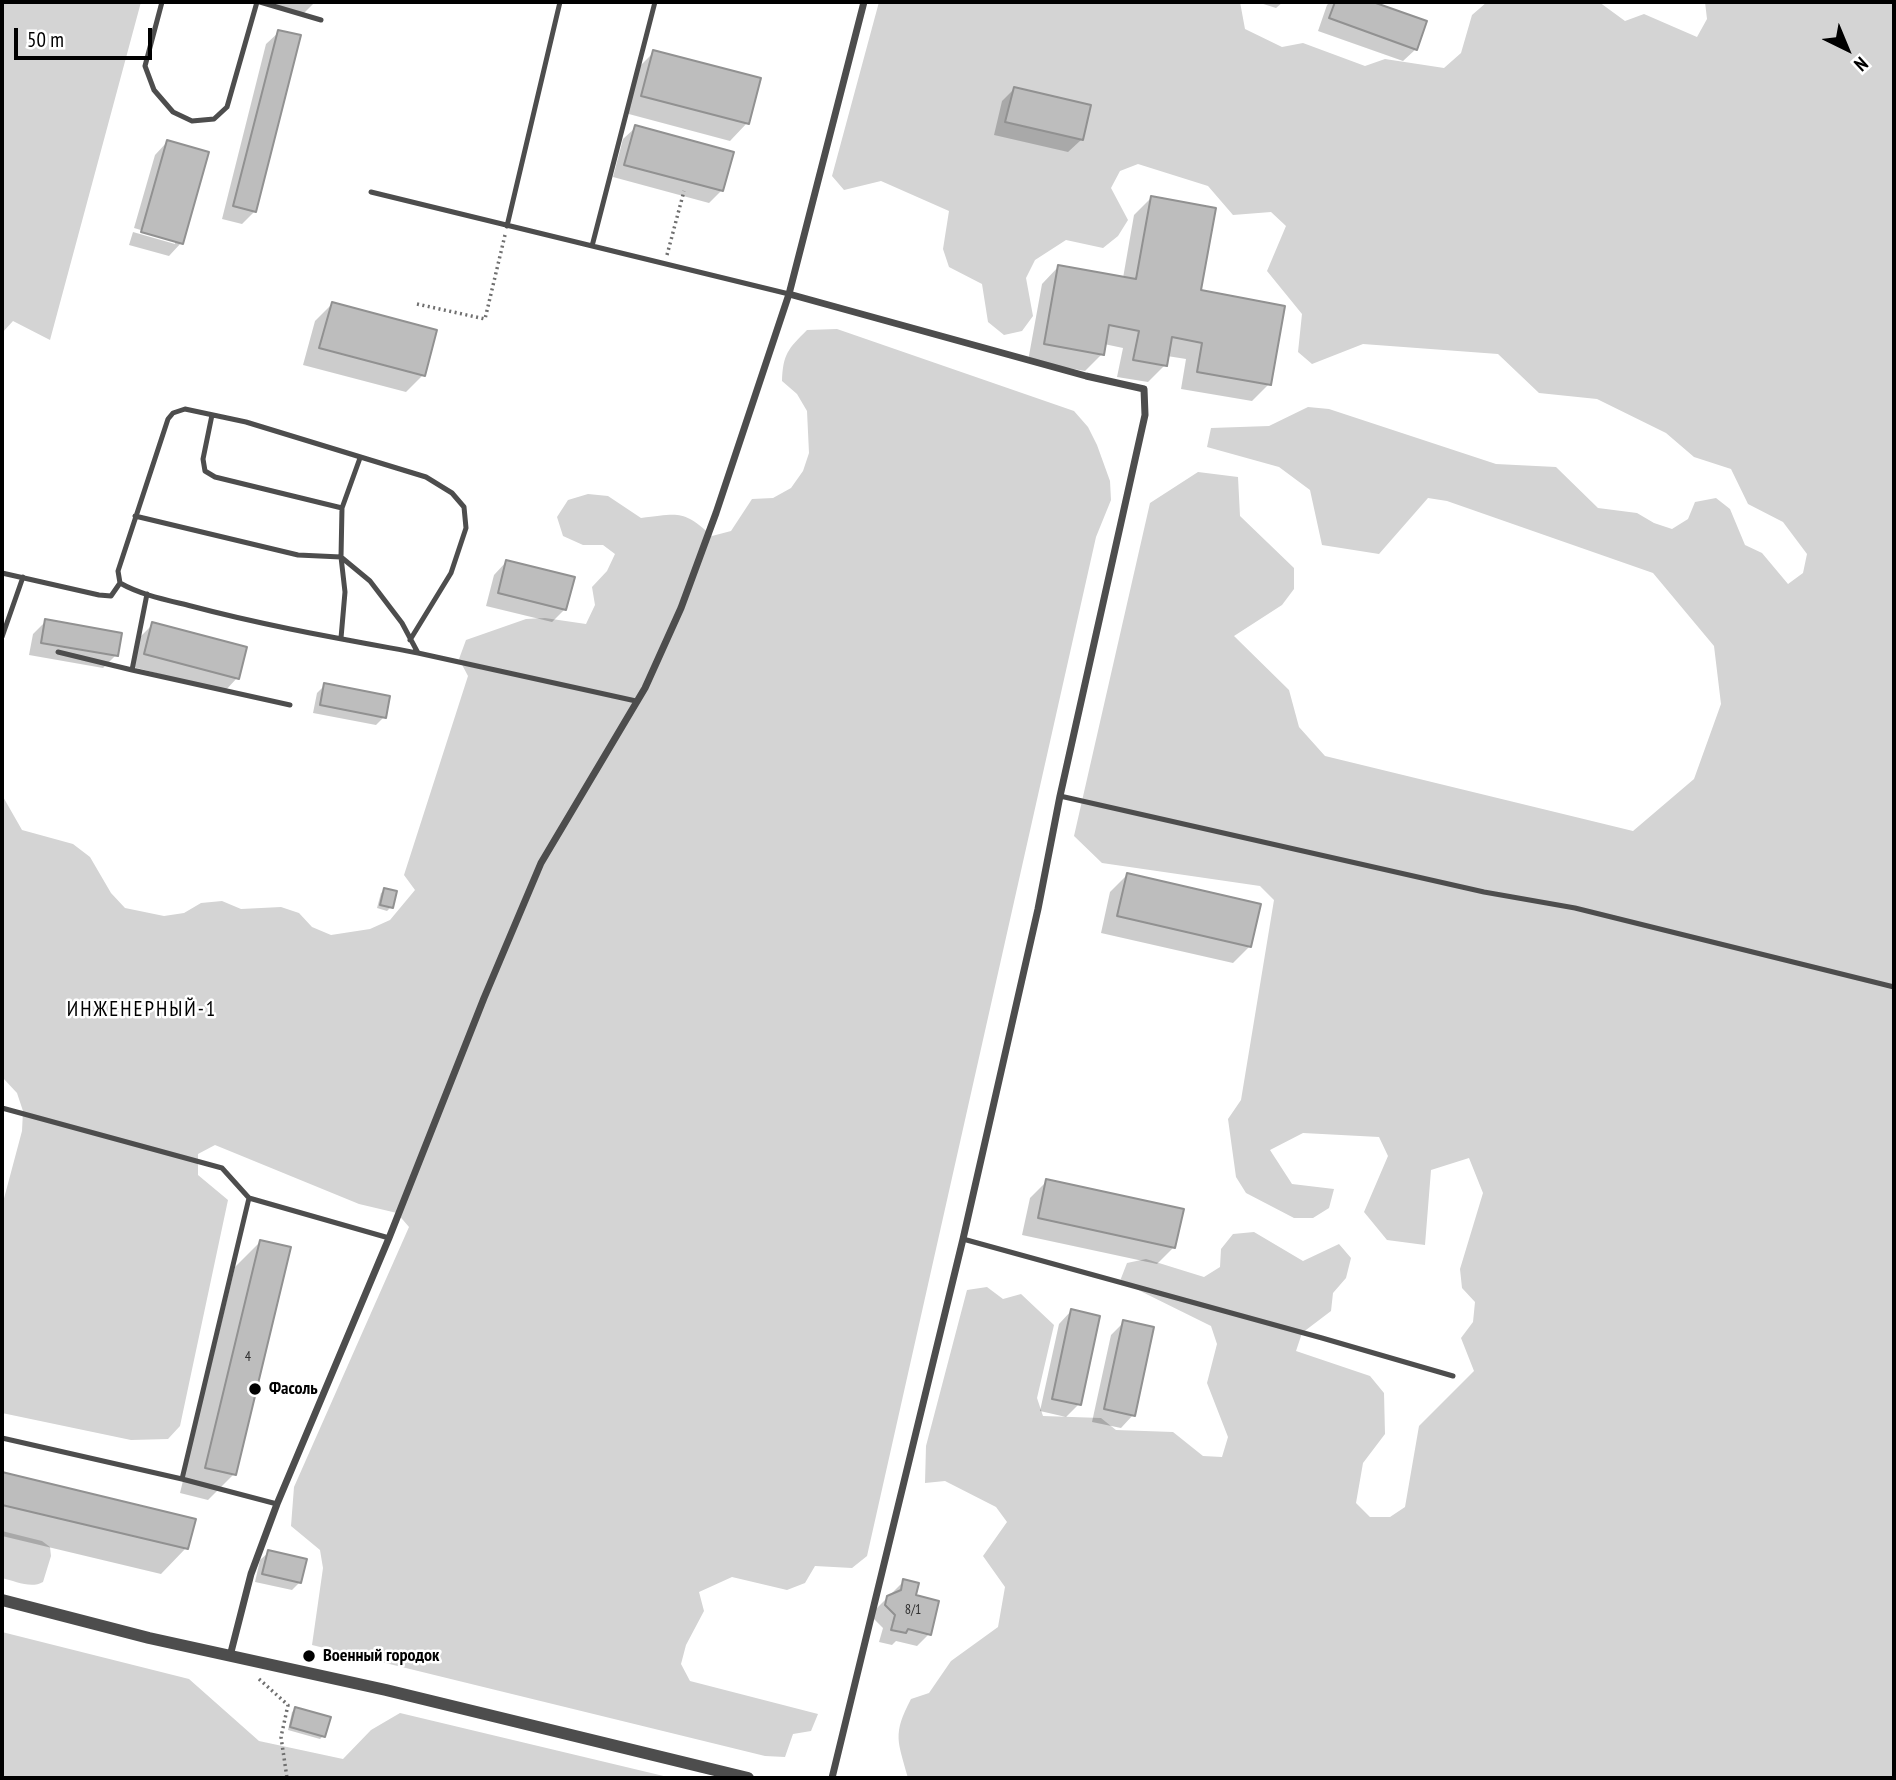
<!DOCTYPE html>
<meta charset="utf-8">
<style>
body{margin:0}
#map{position:relative;width:1896px;height:1780px;overflow:hidden;background:#fff;font-family:"PT Sans Narrow",sans-serif}
canvas{display:block}
.frame{position:absolute;inset:0;border:4px solid #000;pointer-events:none}
.north{position:absolute;left:1812px;top:14px;width:70px;height:70px;-webkit-text-stroke:5px #fff;paint-order:stroke;rotate:137deg;font-size:19px;font-weight:700;line-height:28px;text-align:center;color:#000}
.north::after{content:'';display:block;margin:auto;width:24px;height:32px;background:#000;clip-path:polygon(50% 0,100% 100%,50% 72%,0 100%)}
.scale{position:absolute;left:14px;top:28px;width:138px;height:32px;box-sizing:border-box;border:4px solid #000;border-top:0;padding-left:9px;font-size:21px;line-height:24px;white-space:nowrap;color:#000;-webkit-text-stroke:5px #fff;paint-order:stroke}
</style>
<div id="map">
<canvas width="1896" height="1780"></canvas>
<div class="frame"></div>
<div class="north">N</div>
<div class="scale">50 m</div>
</div>
<script>
const g = document.querySelector('canvas').getContext('2d');
g.lineJoin = 'round';
function fillPath(path, color) { g.fillStyle = color; g.fill(path, 'evenodd'); }
function stroke(path, color, width, dash) { g.strokeStyle = color; g.lineWidth = width; g.lineCap = dash ? 'butt' : 'round'; g.setLineDash(dash || []); g.stroke(path); }
function label(font, color, halo, rows, align = 'center') {
  g.font = font + ' "PT Sans Narrow",sans-serif'; g.lineWidth = 5; g.setLineDash([]); g.textBaseline = 'middle'; g.strokeStyle = halo; g.fillStyle = color; for (const [text, x, y, turn = 0] of rows) {
    g.save(); g.translate(x, y); g.rotate((+turn || 0) * Math.PI / 180); g.textAlign = isNaN(turn) ? turn : align; if (halo) g.strokeText(text, 0, 0); g.fillText(text, 0, 0); g.restore();
  }
}
const green = new Path2D(`
 M2,2H141L50,340L13,321L2,333Z
 M879,2H1240L1245,29L1282,47L1303,43L1365,66L1385,59L1444,68L1461,53L1472,15L1487,2H1599L1625,21L1644,14L1697,37L1707,19L1705,2H1894V1778H908C898,1741 892,1735 911,1699L929,1693L951,1661L998,1627L1005,1587L983,1556L1007,1522L996,1507L945,1481L925,1483L926,1446L967,1290L987,1287L1003,1299L1021,1294L1054,1325L1037,1398L1043,1416L1101,1418L1116,1430L1173,1432L1203,1456L1222,1457L1228,1437L1207,1383L1217,1344L1211,1326L1120,1281L1127,1263L1146,1259L1204,1277L1220,1267L1221,1249L1233,1234L1254,1232L1303,1261L1339,1244L1351,1258L1346,1278L1333,1293L1331,1311L1302,1333L1296,1351L1370,1376L1384,1393L1385,1434L1363,1463L1356,1503L1370,1517H1390L1405,1507L1419,1426L1474,1371L1461,1338L1473,1322L1475,1302L1462,1288L1460,1269L1483,1193L1469,1158L1431,1170L1425,1245L1387,1240L1364,1212L1388,1156L1379,1137L1303,1133L1270,1150L1292,1184L1334,1189L1329,1208L1313,1218H1294L1246,1193L1236,1177L1228,1119L1241,1100L1274,900L1260,886L1102,863L1074,836L1150,503L1198,472L1238,477L1240,516L1294,568V589L1282,605L1234,636L1289,690L1299,727L1325,756L1633,831L1694,779L1721,704L1714,646L1653,573L1447,501L1428,498L1379,554L1322,545L1310,490L1279,467L1207,447L1211,428L1269,426L1308,407L1329,409L1496,464L1556,467L1598,508L1637,513L1654,523L1672,529L1688,519L1695,502L1716,498L1730,509L1745,545L1762,553L1788,584L1803,573L1807,554L1783,522L1748,504L1731,469L1694,457L1666,433L1597,399L1539,393L1498,354L1363,344L1312,364L1298,352L1302,314L1267,271L1286,226L1271,212L1233,215L1208,186L1138,164L1120,171L1111,188L1128,220L1118,236L1103,248L1066,240L1035,260L1026,278L1033,316L1022,331L1004,335L988,322L982,284L949,267L943,249L949,211L881,181L844,190L832,176Z
 M837,329L1074,411L1088,427L1097,445L1110,481L1111,500L1096,537L867,1556L852,1568L815,1566L805,1583L787,1590L732,1577L699,1592L704,1611L686,1645L681,1664L690,1681L818,1714L811,1731L793,1734L785,1757L765,1756L312,1645L323,1568L320,1550L291,1526L294,1487L409,1227L397,1213L359,1204L215,1145L198,1154V1175L228,1200L180,1426L168,1439L131,1440L2,1413V1206L22,1131L23,1111L17,1093L2,1077V795L22,830L73,844L90,857L111,893L125,908L164,916L184,913L201,903L222,901L241,909L281,907L299,913L312,927L331,935L370,929L390,920L415,890L404,875L468,676L459,659L466,640L526,619L545,618L586,624L595,605L592,587L607,571L615,554L603,545H583L563,536L557,517L568,500L588,494L608,496L641,518C679,514 682,509 712,536L731,531L752,499L773,498L791,488L803,471L809,453L807,411L797,394L782,381C783,354 788,349 807,330Z
 M2,1531L42,1541L50,1547L51,1556L43,1582C31,1589 15,1581 2,1578Z
 M2,1632L189,1679L259,1741L343,1759L371,1730L400,1713L672,1778H2Z`);
const shadow = new Path2D(`
 M276,2H315L302,15L275,7Z
 M1257,2H1283L1276,8Z
 M1330,2H1367L1425,22L1416,49L1403,61L1318,31L1327,5Z
 M279,32L255,211L242,224L222,219L266,44Z
 M654,52L747,123L730,141L625,113L637,69Z
 M1014,89L1081,140L1068,152L994,135L1002,101Z
 M636,127L722,190L709,203L613,177L623,139Z
 M167,142L181,243L169,256L129,245L133,232L175,244V240L134,228L155,155Z
 M1151,198L1199,292L1269,384L1252,401L1181,389L1186,359L1167,356L1165,365L1148,382L1117,377L1123,348L1104,344L1102,354L1085,371L1028,361L1042,284L1059,266L1123,278L1134,215Z
 M332,304L423,375L406,392L303,365L315,321Z
 M506,562L565,609L552,622L486,606L494,575Z
 M46,621L116,655L103,668L29,655L33,634Z
 M153,624L237,678L225,691L133,667L140,637Z
 M325,685L384,717L376,725L313,713L317,693Z
 M1127,875L1250,946L1233,963L1101,933L1110,892Z
 M385,890L391,907L387,911L377,908L381,893Z
 M1047,1181L1174,1247L1157,1264L1022,1235L1030,1198Z
 M260,1242L234,1474L208,1500L180,1493L235,1267Z
 M1071,1311L1079,1404L1066,1417L1040,1411L1059,1324Z
 M1124,1322L1133,1415L1121,1428L1092,1422L1111,1335Z
 M2,1474L194,1520L186,1548L161,1574L2,1536Z
 M269,1552L300,1582L292,1590L255,1582L260,1560Z
 M904,1581L914,1596L929,1634L917,1646L896,1641L892,1645L879,1642L883,1628L873,1618L875,1610Z
 M296,1709L323,1736L320,1739L288,1730L292,1712Z`);
const building = new Path2D(`
 M1335,2H1373L1427,21L1417,50L1329,18Z
 M278,30L301,35L256,212L233,206Z
 M653,50L761,78L749,124L641,96Z
 M1014,87L1091,105L1083,140L1005,122Z
 M635,125L734,152L723,191L624,165Z
 M167,140L209,152L183,244L141,232Z
 M1151,196L1216,208L1201,290L1285,306L1271,385L1197,372L1202,343L1172,337L1167,366L1133,360L1139,331L1109,325L1104,355L1044,344L1058,265L1136,279Z
 M332,302L437,330L425,376L319,348Z
 M506,560L575,577L566,610L498,593Z
 M45,619L122,633L118,656L41,643Z
 M152,622L247,647L239,679L144,654Z
 M324,683L390,696L386,718L320,705Z
 M1127,873L1261,904L1251,947L1117,916Z
 M384,888L397,891L393,908L380,905Z
 M1046,1179L1184,1209L1175,1248L1038,1218Z
 M260,1240L291,1247L236,1475L205,1468Z
 M1071,1309L1100,1316L1081,1405L1052,1399Z
 M1123,1320L1154,1327L1135,1416L1104,1409Z
 M2,1472L196,1519L188,1549L2,1505Z
 M268,1550L307,1559L301,1583L262,1574Z
 M903,1579L919,1583L916,1595L939,1601L931,1635L908,1629L906,1633L891,1630L895,1615L885,1605L887,1596L901,1590Z
 M295,1707L331,1717L325,1737L290,1727Z`);
const path = new Path2D(`
 M667,255L684,191
 M417,304L485,319L505,235
 M259,1679L288,1705L281,1737L287,1778`);
const service = new Path2D(`
 M162,2L145,66L154,90L173,112L192,121L214,119L227,107L257,2
 M260,2L321,20
 M371,192L789,294
 M507,226L560,2
 M592,246L655,2
 M212,415L203,459L205,471L215,477L342,508
 M135,516L298,555L341,557L370,581L402,623L418,653L636,701
 M2,573L99,595L111,596L120,583
 M147,594L132,670L290,705
 M2,637L23,577
 M341,638L345,592L341,557L342,508L360,458
 M410,640L451,573L466,528L464,507L452,493L426,477L246,422L185,409L173,413L168,419L118,571L120,583C141,595 167,600 191,606C266,626 342,639 418,653
 M58,652L132,670
 M1060,796L1484,892L1575,908L1894,987
 M2,1108L222,1168L249,1198L389,1238
 M963,1239L1322,1338L1453,1376
 M2,1438L182,1479L277,1504
 M182,1479L249,1198`);
const minor = new Path2D(`
 M789,294L1086,376L1144,389L1145,415L1060,796L1038,909L963,1239L832,1778
 M230,1656L251,1574L277,1504L389,1238L484,998L541,863L645,688L681,608L716,513L789,294L864,2`);
const tertiary = new Path2D(`
 M2,1600L149,1638L386,1690L748,1778`);
const markers = [
 [255,1389,7,"#000"],
 [309,1656,7,"#000"]
];
const numberNames = [
 ["4",248,1357],
 ["8/1",913,1610]
];
const poiNames = [
 ["Фасоль",269,1389],
 ["Военный городок",323,1656]
];
const quarterNames = [
 ["ИНЖЕНЕРНЫЙ-1",142,1010]
];
fillPath(green, '#d4d4d4');
fillPath(shadow, '#0003');
fillPath(building, '#bdbdbd');
stroke(building, '#919191', 2);
stroke(path, '#6f6f6f', 3.5, [2, 3.5]);
stroke(service, '#4d4d4d', 5);
stroke(minor, '#4d4d4d', 7);
stroke(tertiary, '#4d4d4d', 12);
for (const [x, y, r, color] of markers) { const dot = new Path2D(); dot.arc(x, y, r, 0, 2 * Math.PI); g.fillStyle = color; g.fill(dot); stroke(dot, '#fff', 2.5); }
label('14px', '#2f2f2f', null, numberNames);
label('bold 18px', '#000', '#fff', poiNames, 'left');
g.letterSpacing = '2px';
label('21px', '#000', '#fff', quarterNames);
g.letterSpacing = '0px';
</script>
